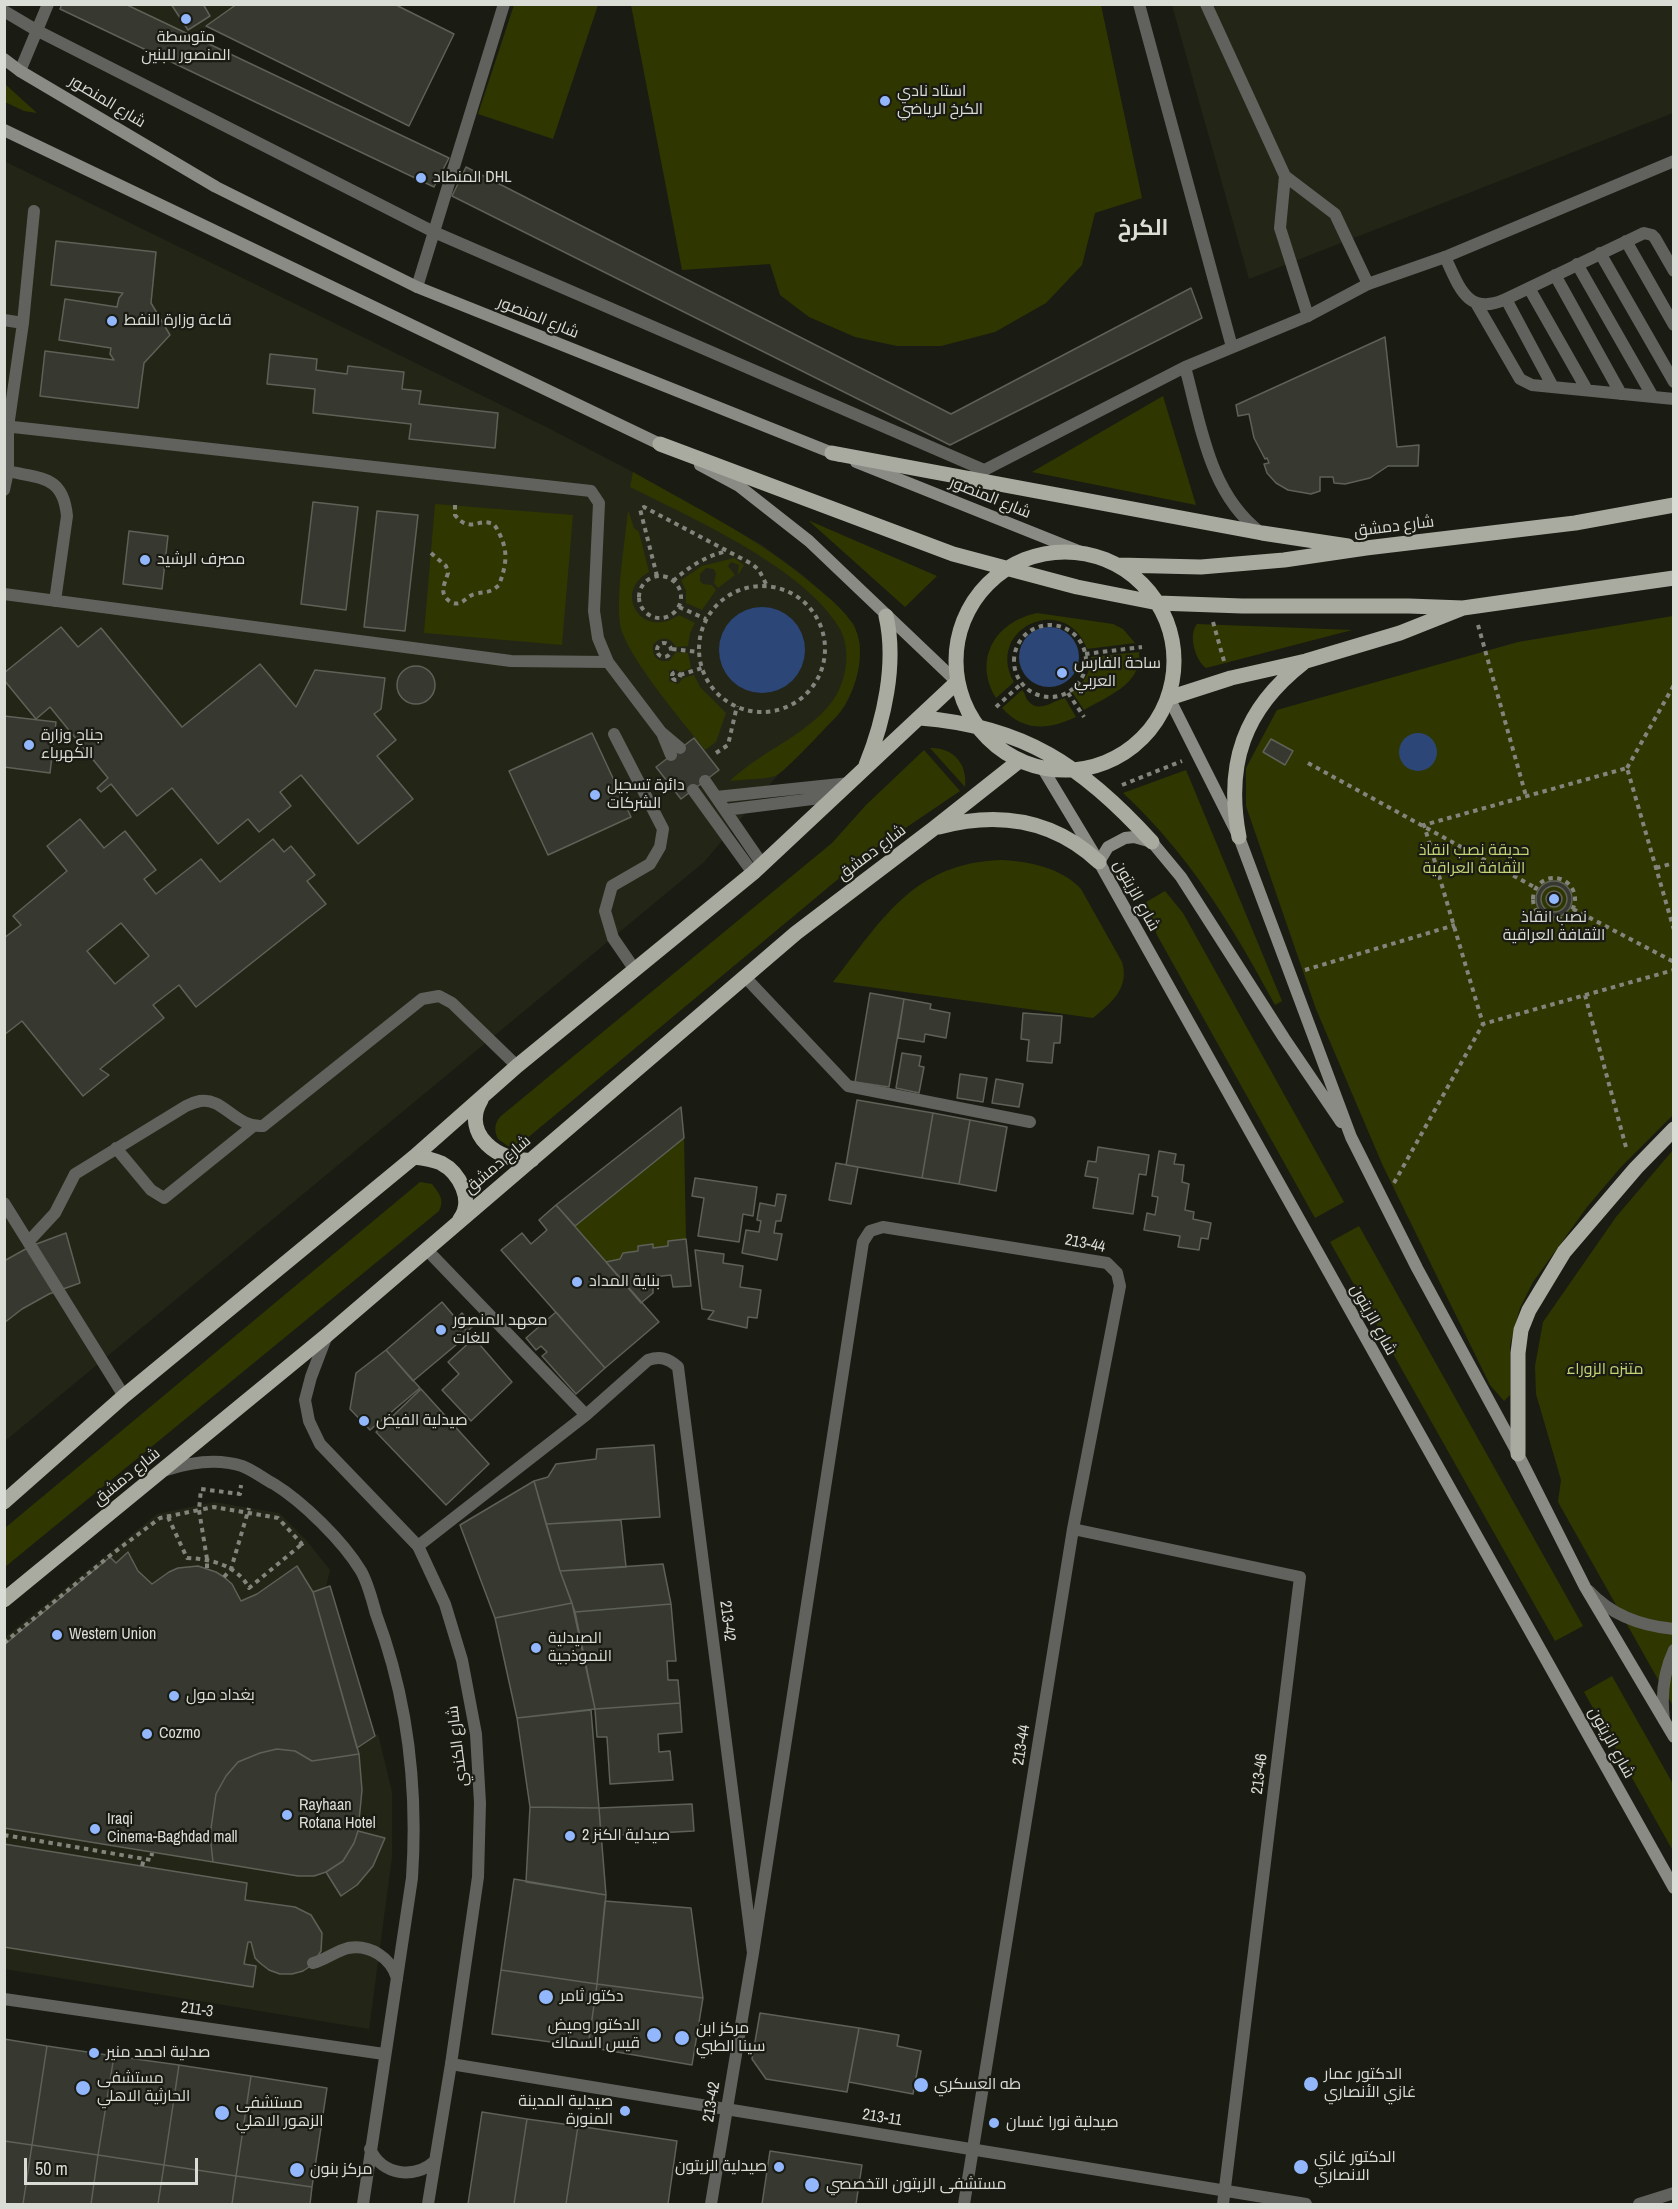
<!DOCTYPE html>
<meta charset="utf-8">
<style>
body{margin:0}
#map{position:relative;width:1678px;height:2209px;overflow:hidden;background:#1a1c13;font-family:"Archivo Narrow",sans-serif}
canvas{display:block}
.frame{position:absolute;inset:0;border:6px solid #dadcd6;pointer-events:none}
.scale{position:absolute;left:24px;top:2158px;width:174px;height:27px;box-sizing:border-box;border:3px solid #dadcd6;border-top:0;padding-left:8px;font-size:18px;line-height:21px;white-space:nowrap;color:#dadcd6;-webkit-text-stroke:4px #1a1c13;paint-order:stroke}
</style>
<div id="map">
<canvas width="1678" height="2209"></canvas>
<div class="frame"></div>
<div class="scale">50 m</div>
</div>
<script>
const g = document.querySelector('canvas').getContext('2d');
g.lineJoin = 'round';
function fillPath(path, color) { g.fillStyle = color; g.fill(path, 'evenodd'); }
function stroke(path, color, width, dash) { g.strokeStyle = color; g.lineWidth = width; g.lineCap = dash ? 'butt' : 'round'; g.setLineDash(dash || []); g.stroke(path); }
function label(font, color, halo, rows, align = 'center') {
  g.font = font + ' "Archivo Narrow",Cairo,sans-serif'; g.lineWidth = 4.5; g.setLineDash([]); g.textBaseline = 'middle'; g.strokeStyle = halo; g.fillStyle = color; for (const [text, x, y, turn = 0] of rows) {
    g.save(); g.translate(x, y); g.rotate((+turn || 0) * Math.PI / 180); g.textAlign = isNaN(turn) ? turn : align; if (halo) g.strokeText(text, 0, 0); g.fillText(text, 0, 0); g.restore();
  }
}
const built = new Path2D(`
 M125,5H237L193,38Z
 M1172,5H1673V113L1249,279Z
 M4,161L544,426L633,472L762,545L803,575L835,603L854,624L860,644L856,679L846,704L837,716L777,776L704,862L5,1441Z
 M214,1502L279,1513L306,1540L330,1570L326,1587L375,1735L378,1734L392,1792V1857L369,2029L5,1969L4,1638L157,1514Z`);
const green = new Path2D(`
 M514,5H598L553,139L478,114Z
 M631,5H1101L1142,198L1095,213L1082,265L1046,303L995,332L941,346H897L855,337L809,317L780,295L770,264L682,270Z
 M5,84L37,113L24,111L5,102Z
 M1163,396L1196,505L1032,472Z
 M633,472C696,508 762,540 817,588C829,598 843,609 852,623C870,649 855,699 834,719C825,728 784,773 775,776C762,780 744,779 730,781C761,751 804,737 831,703C846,684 852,651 840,629C805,568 692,518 630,487Z
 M435,504L573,515L562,645L424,633Z
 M628,510L634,528L639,532L649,572C612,592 642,641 679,615L695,623L690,633L688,646L676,647C671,637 660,635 653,645C652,657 657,662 669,661L676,652L688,653L691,668L681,672L674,669L669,671V681L678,684L683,678L694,675L700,687L726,713L716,742L705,750C684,723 625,655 620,624C616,592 625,543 628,510Z
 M809,521H810L937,576L905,607Z
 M734,558L744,565L739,574L738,573L739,565L731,562L728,566L735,575L718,588L714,583L716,574L714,569L706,568L700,574V581L703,584L712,585L716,590L702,610L686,603V591L681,580L702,566Z
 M1037,613L1113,624L1123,629L1135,643L1087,649C1066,591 984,628 1014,682L996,698C973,659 995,622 1037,613Z
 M1673,616V1115L1621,1167L1587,1207L1533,1282L1520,1308L1510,1345V1395L1504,1401L1490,1385L1383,1166L1316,1009L1246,806V768L1277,710L1518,642Z
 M1197,624L1352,630L1206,668C1195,660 1188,635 1197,624Z
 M1139,652C1143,684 1106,697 1084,710L1072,692C1085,682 1090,673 1091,657Z
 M1022,690C1026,694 1025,698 1029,702C1039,713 1053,701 1065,698L1076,717C1048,730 1024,732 1002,708Z
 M930,748C953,747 968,764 965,787Z
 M924,750L960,791L873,850L519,1145L508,1146L498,1139C494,1131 494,1123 501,1116L832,843L866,805Z
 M1186,770L1282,1001L1275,1005C1233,927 1189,854 1123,793Z
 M1001,860C1028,861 1062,868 1081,889L1122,962C1130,988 1111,1003 1093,1018L833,982C882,920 913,863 1001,860Z
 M1165,891L1183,913L1344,1202L1315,1218L1157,935L1146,902Z
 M684,1138L686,1239L668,1241V1246L653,1248V1244L638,1246V1251L623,1253L620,1259L606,1262L575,1226Z
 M1673,1150V1706L1558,1502L1561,1480L1536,1394L1535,1366L1543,1322L1616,1217Z
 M420,1182L432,1184C439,1193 445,1200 439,1211L5,1567V1528Z
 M1359,1226L1583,1626L1555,1641L1330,1242Z
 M1612,1676L1673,1784V1851L1584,1692Z`);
const water = new Path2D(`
 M719 650a43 43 0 1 1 86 0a43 43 0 1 1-86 0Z
 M1019 657a30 30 0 1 1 60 0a30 30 0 1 1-60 0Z
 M1399 752a19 19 0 1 1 38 0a19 19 0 1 1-38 0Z`);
const building = new Path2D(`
 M62,4H125L449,158L434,187L60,9Z
 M171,4H203L210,16L188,30Z
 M237,4H394L454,34L409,126L206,26Z
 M466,167L951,414L1191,288L1202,318L950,445L452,196Z
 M56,241L156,252L151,303L170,335L144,363L138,408L40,396L45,351L114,360L110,354L111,348L59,340L65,299L117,307L119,298L123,293L51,285Z
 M1385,337L1397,447L1419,445L1418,466H1388L1370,478L1345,484L1334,483L1333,477H1320V491L1311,494L1288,490L1276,483L1267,473L1264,464L1269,463L1267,458L1265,459L1254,438L1249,414L1238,416L1236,405Z
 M270,354L317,359L316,370L347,374L348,366L404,372L402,389L421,391L419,404L498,413L495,448L409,439L411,424L313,413L315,389L267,384Z
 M313,502L358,507L346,610L301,604Z
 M377,511L418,515L405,631L364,627Z
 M129,531L168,536L162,589L123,584Z
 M61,627L78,647L101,628L182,727L260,664L296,707L315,670L385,678L381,709L374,714L396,740L377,756L413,799L358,844L301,775L280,792L291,806L259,832L248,819L218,844L172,788L137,816L111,784L101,792L97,788L108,778L50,707L36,719L4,680V673Z
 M397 685a19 19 0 1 1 38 0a19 19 0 1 1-38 0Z
 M4,716L56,722L50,773L4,767Z
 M592,733L631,817L548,855L509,771Z
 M694,738L719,770L681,799L656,767Z
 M1271,739L1293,751L1285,765L1263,752Z
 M80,819L104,848L125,831L156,870L144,879L156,894L201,859L220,882L273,839L284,852L291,846L315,875L307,881L326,904L196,1007L179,985L153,1005L164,1018L100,1069L109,1075L83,1096L22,1021L4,1035V938L21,925L13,916L67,871L47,846ZM121,923L149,956L115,984L87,951Z
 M1536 899a18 18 0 1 1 36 0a18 18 0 1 1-36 0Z
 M1541 899a13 13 0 1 1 26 0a13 13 0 1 1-26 0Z
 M1546 899a8 8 0 1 1 16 0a8 8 0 1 1-16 0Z
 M870,993L904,999L889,1087L855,1082Z
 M904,999L931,1004L930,1009L950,1013L946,1038L925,1034L924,1042L898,1038Z
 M1023,1013L1062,1016L1060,1043H1054L1052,1063L1027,1061L1029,1040L1021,1039Z
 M902,1053L921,1056L919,1066L924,1067L919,1093L896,1088Z
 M960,1074L987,1078L983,1102L957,1098Z
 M996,1079L1023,1084L1019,1107L992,1103Z
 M857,1100L933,1113L922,1178L846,1165Z
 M681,1107L684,1138L575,1226L556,1205Z
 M933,1113L970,1120L959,1184L922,1178Z
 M970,1120L1007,1127L996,1191L959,1184Z
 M1098,1147L1149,1155L1146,1175L1139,1174L1133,1214L1093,1208L1098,1178L1085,1176L1088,1161L1096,1162Z
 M1159,1151L1176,1154L1174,1164L1184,1165L1182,1182L1189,1184L1185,1210L1194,1212L1193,1219L1211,1223L1208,1239L1201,1238L1199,1250L1178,1247L1180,1236L1144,1230L1147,1213L1155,1215L1158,1197L1152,1196Z
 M836,1163L858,1167L851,1204L829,1200Z
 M695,1178L757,1187L753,1216L743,1214L739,1242L698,1236L704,1198L692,1196Z
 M777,1194L786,1195L781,1221H776L774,1233L782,1234L777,1260L742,1253L746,1230L759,1232L761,1221L757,1220L760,1203L775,1206Z
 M556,1205L659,1322L605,1368L501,1250L522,1233L531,1244L547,1230L539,1220Z
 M66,1233L80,1283L49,1294L22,1309L4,1323V1261L31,1246Z
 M686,1239L691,1286L673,1287L671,1275L653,1277V1293L641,1303L606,1262L620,1259L623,1253L638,1251V1246L653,1244V1248L668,1246V1241Z
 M695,1250L724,1254L723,1263L743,1266L740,1287L761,1290L757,1318L748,1317L747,1328L708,1319L714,1311L702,1309Z
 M442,1302L469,1334L413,1381L386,1350Z
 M556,1312L605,1368L576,1394L542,1356L547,1352L541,1346L536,1350L526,1338Z
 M462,1313L473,1326L467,1332L456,1319Z
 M474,1338L512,1382L471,1421L442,1390L459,1374L448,1362Z
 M386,1350L420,1388L370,1430L350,1409L356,1373Z
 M421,1389L489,1464L446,1505L376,1432Z
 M654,1445L660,1517L546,1524L534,1481L548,1477L556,1464L596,1459L597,1449Z
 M534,1481L560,1571L572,1603L495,1618L460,1525Z
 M621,1520L626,1567L560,1571L546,1524Z
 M128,1552L138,1571L152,1584L169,1572L178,1568L198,1566L216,1572L224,1577L232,1584L241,1601L257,1594L297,1566L313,1592L359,1754L312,1761L295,1751L277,1749L260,1753L238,1762L226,1776L216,1794L210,1835L213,1862L4,1828V1645L110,1557L116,1563Z
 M663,1564L671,1604L575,1612L560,1571Z
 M330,1586L375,1736L357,1748L313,1592Z
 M572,1603L595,1709L517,1718L495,1618Z
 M671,1604L676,1661H667L668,1680H678L680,1703L595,1709L575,1612Z
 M680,1703L682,1732L658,1734L659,1752L670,1751L673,1780L610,1784L607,1737H597L595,1709Z
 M591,1710L599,1808L530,1807L517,1718Z
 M277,1749L295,1751L312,1761L359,1754L362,1790L358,1831L354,1843L343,1861L326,1872L314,1876H298L213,1862L210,1835L216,1794L226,1776L238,1762L260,1753Z
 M692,1804L694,1831L601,1836L599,1808Z
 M530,1807L599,1808L606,1895L526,1882Z
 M358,1831L385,1838L373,1866L357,1885L341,1896L326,1872L343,1861L354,1843Z
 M4,1844L247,1883L245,1900L295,1907L311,1915L322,1933L321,1951L312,1965L303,1971L292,1974H280L269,1970L260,1963L255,1958L251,1942H248L244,1964L256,1966L253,1987L4,1947Z
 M514,1879L606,1895L597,1984L501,1970Z
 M605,1901L691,1908L703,1998L597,1984Z
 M501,1970L597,1984L588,2047L492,2034Z
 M597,1984L703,1998L692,2065L588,2047Z
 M760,2013L859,2028L847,2092L766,2079L752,2059Z
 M859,2028L899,2035L897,2046L921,2051L913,2094L849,2082Z
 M4,2039L47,2046L32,2145L4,2141Z
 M47,2046L114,2056L98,2155L32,2145Z
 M114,2056L179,2065L164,2165L98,2155Z
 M179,2065L251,2076L236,2176L164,2165Z
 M251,2076L327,2088L312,2187L236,2176Z
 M482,2112L527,2119L514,2204H468Z
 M527,2119L578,2126L566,2204H514Z
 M578,2126L677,2141L668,2204H566Z
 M4,2141L32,2145L23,2204H4Z
 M32,2145L98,2155L91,2204H23Z
 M770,2151L862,2165L856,2204H762Z
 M98,2155L164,2165L158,2204H91Z
 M164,2165L236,2176L232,2204H158Z
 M236,2176L312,2187L310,2204H232Z`);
const path = new Path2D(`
 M431,553L446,566L448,573C444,586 438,594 452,603C464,606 465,596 475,594C486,591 489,594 499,585C506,566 509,552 499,533C497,529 495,524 490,523C478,519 469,533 455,515V505
 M639 597a21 21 0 1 1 42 0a21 21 0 1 1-42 0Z
 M657,576L640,509L644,507L752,564L759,570L767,586
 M673,581C690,566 706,556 727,551
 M699 649a63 63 0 1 1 126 0a63 63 0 1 1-126 0Z
 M679,607L706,619
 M1213,622L1224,661
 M1014 661a36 36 0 1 1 72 0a36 36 0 1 1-72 0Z
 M1478,625L1526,796
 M657 650a7 7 0 1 1 14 0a7 7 0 1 1-14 0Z
 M672,649L699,652
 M1085,654L1142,647
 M672 676a4 4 0 1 1 8 0a4 4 0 1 1-8 0Z
 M680,675L702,668
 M1068,693L1084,717
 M996,707L1021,684
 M716,753L728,745L737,706
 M1308,763L1536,888
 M1627,768L1674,685
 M1122,785L1182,761
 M1656,868L1674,863
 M1533 899a21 21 0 1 1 42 0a21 21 0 1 1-42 0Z
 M1573,909L1674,962
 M1674,930L1627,768L1424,825L1483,1024L1674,970
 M1305,970L1455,925
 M1585,995L1627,1151
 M1394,1183L1483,1024
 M168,1517L187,1558C211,1559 237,1565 249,1588L302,1544
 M207,1568V1559L199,1510L214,1507L278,1518L302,1544L306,1540
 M224,1577L231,1569L249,1508
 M4,1643L112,1554L160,1518L199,1510L201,1489L240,1494L241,1485
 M4,1835L151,1860L152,1853
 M142,1866L144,1859`);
const service = new Path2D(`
 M1139,4L1232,347
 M1206,4L1285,176L1335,214L1368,284
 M4,11L36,30L434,232L984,470
 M20,71L48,4
 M1285,176L1280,228L1308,316
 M1626,241L1674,325
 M1600,253L1674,382
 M1445,257C1459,286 1467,317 1506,299L1644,233L1652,235L1655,238L1674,271
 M1577,264L1653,397
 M1555,275L1621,394
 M417,287L504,4
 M1529,288L1587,390
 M1506,299L1553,387
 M1476,303L1520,379L1532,385L1674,399
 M4,320L23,323
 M4,426L591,491L599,503L594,611L598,638L608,662L661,732L680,748
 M8,471C41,479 63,475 67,516L55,601
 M4,490L8,471V427L23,323L34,211
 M4,594L511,661L608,662
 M662,733L671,755
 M614,734L663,829L660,847L650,864L612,886L605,911L613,938L635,970
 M705,781L762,864
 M693,790L753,873
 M716,797L850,783
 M725,810L836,796
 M745,977L848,1086L1030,1122
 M116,1148L151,1190L164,1198L252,1127
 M4,1203L124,1396
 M29,1241L55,1213L75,1174L186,1106C190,1104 195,1102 200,1101C223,1097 236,1128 263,1126L422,999L439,996L452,1003L517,1066
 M1589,1591C1611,1615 1642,1626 1674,1629
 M1664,1720C1661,1696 1663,1673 1674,1650
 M313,1963C325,1960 336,1951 348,1948C370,1944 391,1958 397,1978`);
const minor = new Path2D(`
 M1185,367C1201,425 1209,493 1260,532
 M967,479L1185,367L1308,316L1368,284L1445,257L1674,161
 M427,1250L586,1415
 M1073,1529L1300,1577L1223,2204
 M418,1546L586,1415L648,1360C660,1356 668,1358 678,1367L753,1953L711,2204
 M753,1953L863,1242L870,1231L883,1227L1107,1263L1117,1273L1120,1286L1073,1529L964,2204
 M4,1999L384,2054
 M451,2064L1306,2204
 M1639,2204L1674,2193`);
const tertiary = new Path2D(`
 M327,1335L311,1377L305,1400L309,1421L320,1444L418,1546L445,1604L462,1660L476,1734L480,1803L478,1877L451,2064L428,2204
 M166,1470C191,1462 217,1458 242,1466C253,1470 264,1479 274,1484C303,1502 343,1541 361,1571C368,1583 372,1600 376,1614C408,1699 418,1788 412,1878L363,2204
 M370,2149C382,2175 414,2180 435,2161`);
const secondary = new Path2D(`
 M4,59L20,71L216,187L417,287L840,456
 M4,130L666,447
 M856,462L1086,554
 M700,465L739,486L809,541L957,682
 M1169,698L1239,837L1351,1137L1417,1268L1518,1454L1585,1587L1674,1737
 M1043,769L1099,862L1674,1888
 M1099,862L1108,847L1125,838L1134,837L1152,842L1181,877L1284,1038L1341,1122`);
const primary = new Path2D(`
 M660,444L953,554L1077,587L1158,603L1242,606H1409L1463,608
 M832,453L1262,533L1348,546
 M956 661a109 109 0 1 1 218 0a109 109 0 1 1-218 0Z
 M1118,565L1201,567L1284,560L1366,548L1575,523L1674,505
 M1169,698L1231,678L1306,661L1400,633L1463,608L1674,578
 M920,718C1024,726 1083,766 1152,842
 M866,765C884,721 897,663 886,616
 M939,827C999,811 1053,819 1099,862
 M1239,837C1225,764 1244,709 1303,663
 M481,1100C461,1134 499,1163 532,1160
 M414,1157C424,1158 432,1159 441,1163C460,1173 474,1201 460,1219
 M1518,1454V1353L1521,1330L1529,1310L1564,1252L1636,1168L1674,1129
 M4,1502L124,1396L414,1157L517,1066L753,873L957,682
 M4,1600L327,1335L796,933L933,829L1019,761`);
const markers = [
 [186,19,6,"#92b7fd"],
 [885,101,6,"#92b7fd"],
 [421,178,6,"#92b7fd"],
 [112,321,6,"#92b7fd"],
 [145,560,6,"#92b7fd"],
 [1062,673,6,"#92b7fd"],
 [29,745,6,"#92b7fd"],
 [595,795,6,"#92b7fd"],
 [1554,899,6,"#92b7fd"],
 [577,1282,6,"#92b7fd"],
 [441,1330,6,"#92b7fd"],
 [364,1421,6,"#92b7fd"],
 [57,1635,6,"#92b7fd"],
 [536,1648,6,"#92b7fd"],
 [174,1696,6,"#92b7fd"],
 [147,1734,6,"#92b7fd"],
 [287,1815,6,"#92b7fd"],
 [95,1829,6,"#92b7fd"],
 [570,1836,6,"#92b7fd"],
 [546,1997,8,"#92b7fd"],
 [654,2035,8,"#92b7fd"],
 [682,2038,8,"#92b7fd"],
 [94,2053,6,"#92b7fd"],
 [1311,2084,8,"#92b7fd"],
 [921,2085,8,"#92b7fd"],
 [83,2088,8,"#92b7fd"],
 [625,2111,6,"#92b7fd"],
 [222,2113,8,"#92b7fd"],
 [994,2123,6,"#92b7fd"],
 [779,2167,6,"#92b7fd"],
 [1301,2167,8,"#92b7fd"],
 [297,2170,8,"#92b7fd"],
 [812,2185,8,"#92b7fd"]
];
const poiNames = [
 ["متوسطة",186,38,"center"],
 ["المنصور للبنين",186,56,"center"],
 ["استاد نادي",897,92],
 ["الكرخ الرياضي",897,110],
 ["المنطاد DHL",433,178],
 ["قاعة وزارة النفط",124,321],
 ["مصرف الرشيد",157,560],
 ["ساحة الفارس",1074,664],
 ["العربي",1074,682],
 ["جناح وزارة",41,736],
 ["الكهرباء",41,754],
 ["دائرة تسجيل",607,786],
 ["الشركات",607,804],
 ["نصب انقاذ",1554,918,"center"],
 ["الثقافة العراقية",1554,936,"center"],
 ["بناية المداد",589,1282],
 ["معهد المنصور",453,1321],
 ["للغات",453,1339],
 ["صيدلية الفيض",376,1421],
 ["Western Union",69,1635],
 ["الصيدلية",548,1639],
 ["النموذجية",548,1657],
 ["بغداد مول",186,1696],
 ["Cozmo",159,1734],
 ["Rayhaan",299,1806],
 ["Rotana Hotel",299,1824],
 ["Iraqi",107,1820],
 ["Cinema-Baghdad mall",107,1838],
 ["صيدلية الكنز 2",582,1836],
 ["دكتور ثامر",560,1997],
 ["الدكتور وميض",640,2026,"right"],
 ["قيس السماك",640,2044,"right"],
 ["مركز ابن",696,2029],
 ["سينا الطبي",696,2047],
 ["صدلية احمد منير",106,2053],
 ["الدكتور عمار",1324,2075],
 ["غازي الأنصاري",1324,2093],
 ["مستشفى",97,2079],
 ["الحارثية الاهلي",97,2097],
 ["طه العسكري",934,2085],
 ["صيدلية المدينة",613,2102,"right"],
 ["المنورة",613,2120,"right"],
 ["مستشفى",236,2104],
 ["الزهور الاهلي",236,2122],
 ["صيدلية نورا غسان",1006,2123],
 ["الدكتور غازي",1314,2158],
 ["الانصاري",1314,2176],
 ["صيدلية الزيتون",767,2167,"right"],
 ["مركز بنون",310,2170],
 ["مستشفى الزيتون التخصصي",826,2185]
];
const streetNames = [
 ["شارع المنصور",107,102,31],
 ["شارع المنصور",538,318,22],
 ["شارع المنصور",990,498,22],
 ["شارع دمشق",1394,527,-7],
 ["شارع دمشق",872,853,-37],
 ["شارع الزيتون",1136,896,61],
 ["شارع دمشق",498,1165,-40],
 ["213-44",1085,1244,11],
 ["شارع الزيتون",1373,1320,61],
 ["شارع دمشق",127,1477,-39],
 ["213-42",727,1621,83],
 ["شارع الزيتون",1611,1743,61],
 ["213-44",1022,1745,-81],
 ["شارع الكندي",458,1746,-97],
 ["213-46",1260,1774,-83],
 ["211-3",197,2010,8],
 ["213-42",712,2102,-81],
 ["213-11",882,2118,9]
];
const parkNames = [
 ["حديقة نصب انقاذ",1474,851],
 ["الثقافة العراقية",1474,869],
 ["متنزه الزوراء",1605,1370]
];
const districtNames = [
 ["الكرخ",1143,229]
];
fillPath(built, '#232517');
fillPath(green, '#303600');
fillPath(water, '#2c4678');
fillPath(building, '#373930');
stroke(building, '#5e6157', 1.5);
stroke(path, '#83857d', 4, [4.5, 4.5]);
stroke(service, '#61625d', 12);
stroke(minor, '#61625d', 12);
stroke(tertiary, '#61625d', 12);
stroke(secondary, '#898b84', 12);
stroke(primary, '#a9aba1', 15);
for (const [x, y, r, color] of markers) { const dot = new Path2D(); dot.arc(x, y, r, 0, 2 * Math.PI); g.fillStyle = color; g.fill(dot); stroke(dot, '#1a1c13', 2); }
label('16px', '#dadcd6', '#1a1c13', poiNames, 'left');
label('16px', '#dadcd6', '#1a1c13', streetNames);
label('16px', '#c3d274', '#1a1c13', parkNames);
label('bold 22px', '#dddfd4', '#1a1c13', districtNames);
</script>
